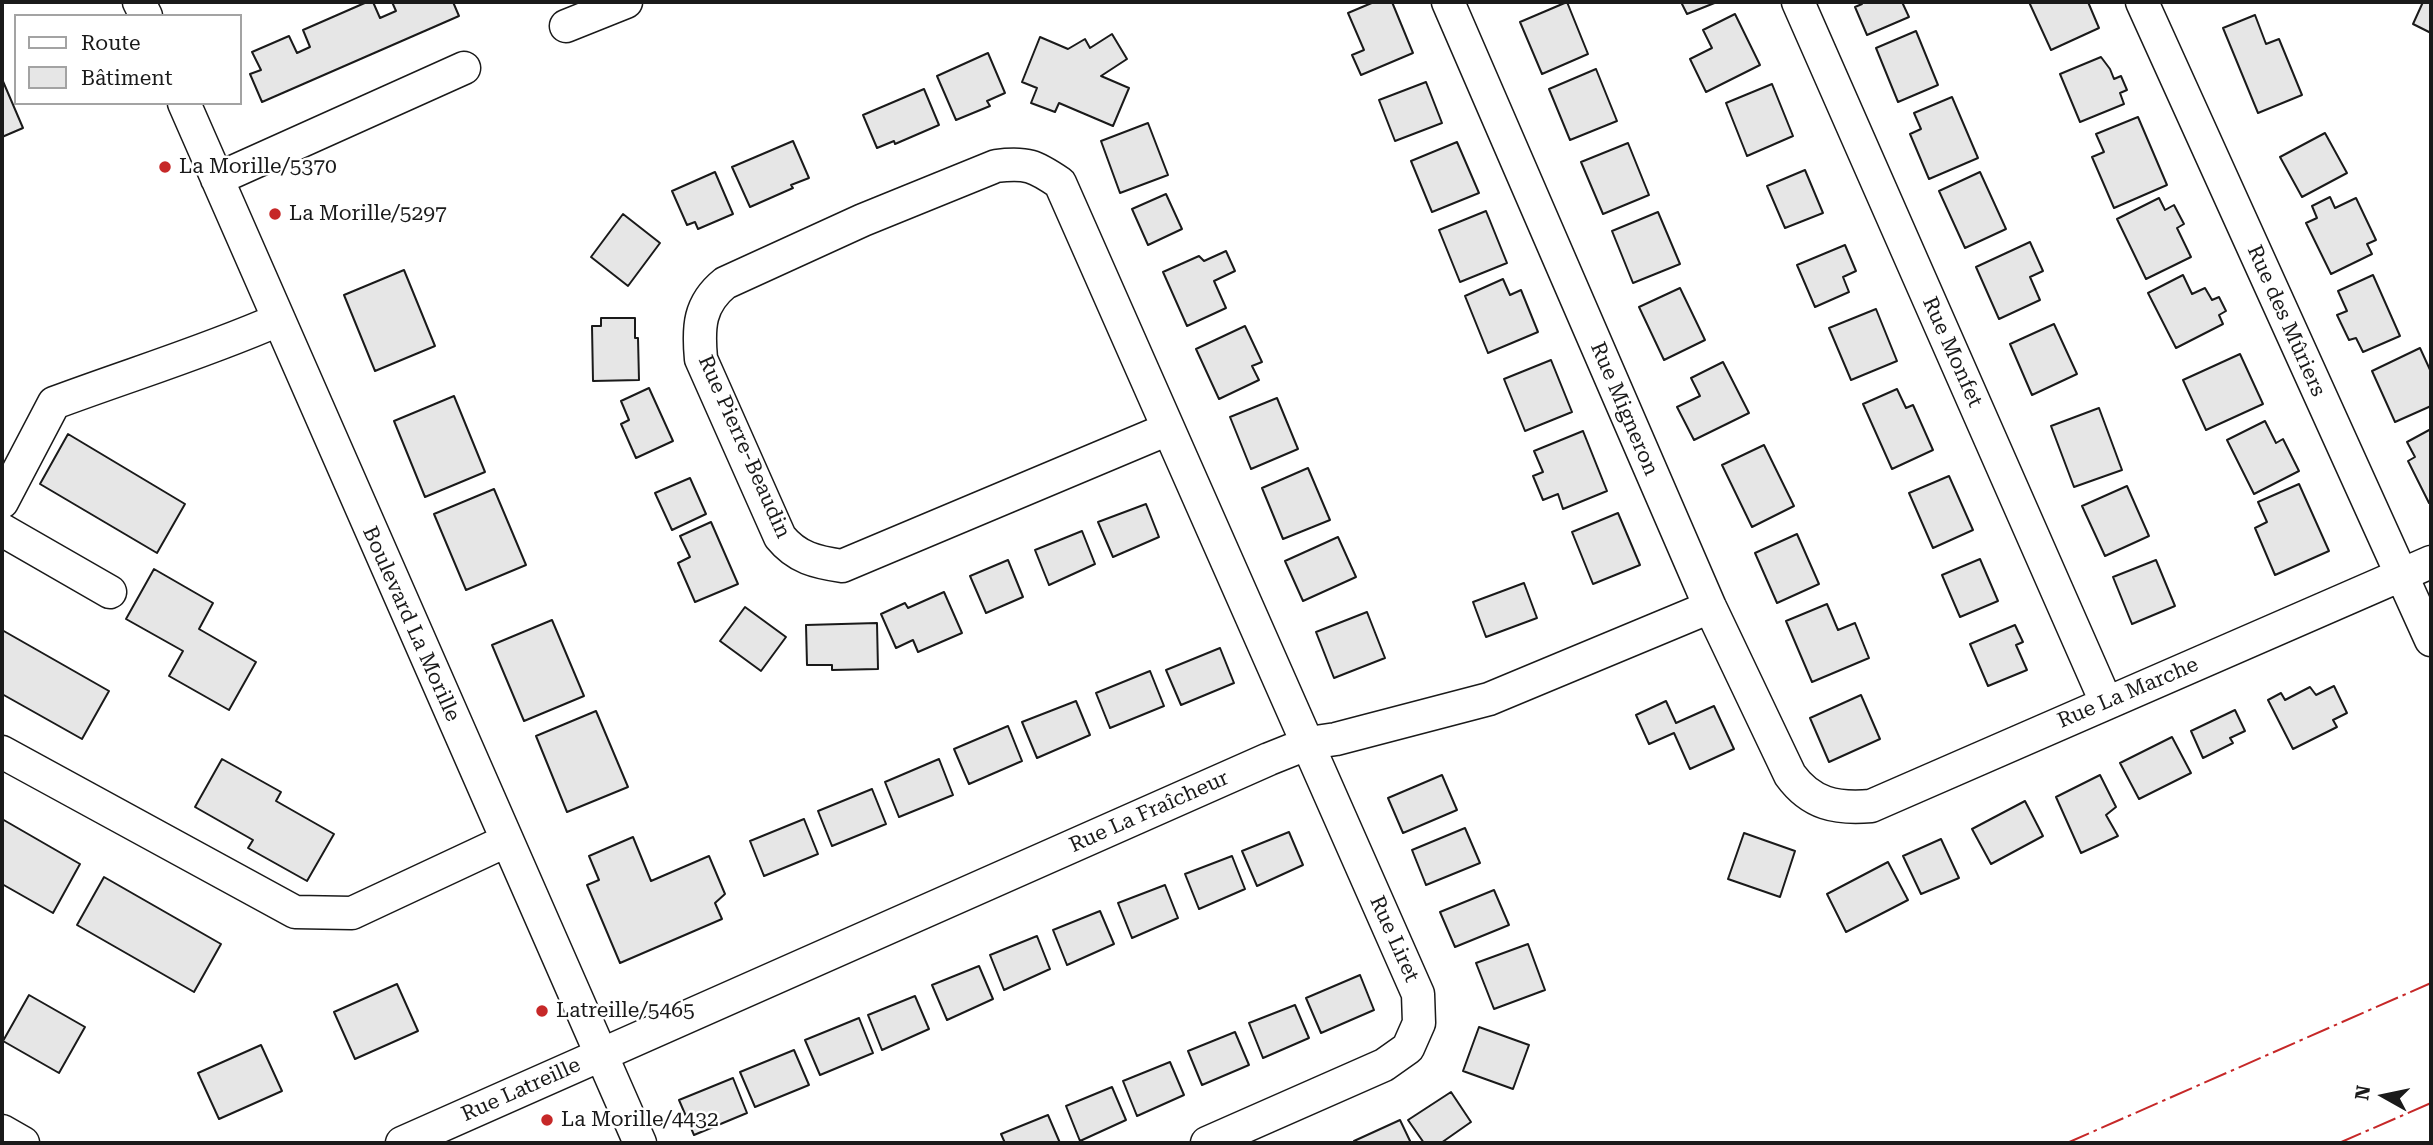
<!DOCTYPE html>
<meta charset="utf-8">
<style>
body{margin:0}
#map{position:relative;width:2433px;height:1145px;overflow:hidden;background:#fff;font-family:"Roboto Serif",serif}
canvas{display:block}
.frame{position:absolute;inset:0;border:4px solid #1a1a1a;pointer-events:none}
.legend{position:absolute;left:14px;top:14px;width:228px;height:91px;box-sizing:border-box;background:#fff;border:2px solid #a3a3a3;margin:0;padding:9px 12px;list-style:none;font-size:21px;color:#1a1a1a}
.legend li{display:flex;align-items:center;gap:14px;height:35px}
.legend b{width:35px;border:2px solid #a3a3a3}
.north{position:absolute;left:2349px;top:1061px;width:70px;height:70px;-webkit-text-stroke:5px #fff;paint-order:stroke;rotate:279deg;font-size:19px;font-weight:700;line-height:28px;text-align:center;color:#1a1a1a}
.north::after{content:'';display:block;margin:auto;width:24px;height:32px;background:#1a1a1a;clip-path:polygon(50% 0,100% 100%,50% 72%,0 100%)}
</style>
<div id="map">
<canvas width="2433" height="1145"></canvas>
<div class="frame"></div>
<ul class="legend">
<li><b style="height:9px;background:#fff"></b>Route</li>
<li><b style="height:19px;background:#e6e6e6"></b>Bâtiment</li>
</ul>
<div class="north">N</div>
</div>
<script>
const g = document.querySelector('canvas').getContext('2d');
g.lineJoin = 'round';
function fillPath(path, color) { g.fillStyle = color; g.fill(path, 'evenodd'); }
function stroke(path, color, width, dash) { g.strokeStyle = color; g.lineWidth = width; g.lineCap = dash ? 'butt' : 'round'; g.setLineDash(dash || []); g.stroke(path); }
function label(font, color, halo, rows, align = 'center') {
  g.font = font + ' "Roboto Serif",serif'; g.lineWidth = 5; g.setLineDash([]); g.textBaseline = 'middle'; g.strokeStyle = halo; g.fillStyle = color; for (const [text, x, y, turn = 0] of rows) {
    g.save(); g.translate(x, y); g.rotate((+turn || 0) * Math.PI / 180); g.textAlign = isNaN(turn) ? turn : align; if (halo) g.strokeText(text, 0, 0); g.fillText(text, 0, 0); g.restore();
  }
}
const building = new Path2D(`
 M367,2H373L380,18L396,11L392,2H453L459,16L262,102L250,74L261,70L252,52L289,36L297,53L310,47L303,30Z
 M1374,2H1392L1413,53L1361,75L1352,55L1364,50L1348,13Z
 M1567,2L1588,54L1542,74L1520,22Z
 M1681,2H1717L1687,14Z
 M1861,2H1902L1909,17L1867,35L1855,7L1862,4Z
 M2029,2H2088L2099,28L2051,50Z
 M2423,2H2431V33L2413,24Z
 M1735,14L1760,65L1706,92L1690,59L1712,48L1703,30Z
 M2255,15L2266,44L2279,39L2302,95L2258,113L2223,28Z
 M1916,31L1938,85L1898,102L1876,48Z
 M1112,34L1127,59L1101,76L1129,88L1113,126L1059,103L1055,112L1031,103L1037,88L1022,82L1040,37L1068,49L1085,39L1090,48Z
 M988,53L1005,93L987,101L990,106L956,120L937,76Z
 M2101,57L2110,69L2114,79L2121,76L2127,90L2120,93L2124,104L2080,122L2060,74Z
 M1596,69L1617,121L1570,140L1549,89Z
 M2,79L23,128L2,137Z
 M1426,82L1442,123L1395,141L1379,100Z
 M1772,84L1793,136L1747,156L1726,103Z
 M924,89L939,125L895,144L894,141L877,148L863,115Z
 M1952,97L1978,158L1929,179L1910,134L1921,129L1914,113Z
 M2138,117L2167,185L2114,208L2092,157L2104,152L2096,134Z
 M1148,123L1168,175L1120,193L1101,141Z
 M2325,133L2347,173L2302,197L2280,157Z
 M793,141L809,178L791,185L793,188L750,207L732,167Z
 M1457,142L1479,193L1432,212L1411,161Z
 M1628,143L1649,195L1603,214L1581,162Z
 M1805,170L1823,213L1785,228L1767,186Z
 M715,172L733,214L698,229L695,222L687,225L672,191Z
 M1980,172L2006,229L1965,248L1939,191Z
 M1166,194L1182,229L1148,245L1132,209Z
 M2330,197L2335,208L2356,198L2376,240L2367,244L2372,254L2331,274L2306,223L2317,218L2312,206Z
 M2159,198L2165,210L2174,205L2184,224L2177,228L2191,257L2146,279L2117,219Z
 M1486,211L1507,263L1460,282L1439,230Z
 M1658,212L1680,264L1633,283L1612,231Z
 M623,214L660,243L628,286L591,257Z
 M2030,242L2043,271L2030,277L2040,300L1999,319L1976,267Z
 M1845,245L1856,271L1843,277L1849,292L1815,307L1797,265Z
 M1226,251L1235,271L1214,281L1226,308L1187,326L1163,272L1199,256L1204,261Z
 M404,270L435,346L375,371L344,295Z
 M2183,275L2192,294L2205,288L2212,300L2219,297L2226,311L2219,315L2223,324L2176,348L2148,293Z
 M2373,275L2400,336L2363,352L2356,338L2349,340L2337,315L2347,311L2338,291Z
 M1503,279L1510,295L1521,290L1538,332L1488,353L1465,296Z
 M1680,288L1705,340L1664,360L1639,307Z
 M1876,309L1897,361L1851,380L1829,328Z
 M601,318H635V338H638L639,380L593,381L592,326H601Z
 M2054,324L2077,374L2032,395L2010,344Z
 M1245,326L1262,362L1252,366L1259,380L1219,399L1196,349Z
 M2420,348L2431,372V406L2395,422L2372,371Z
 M2240,354L2263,404L2206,430L2183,380Z
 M1551,360L1572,412L1525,431L1504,379Z
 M1723,362L1749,413L1694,440L1677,407L1700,396L1691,378Z
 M649,388L673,441L636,458L621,424L629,420L621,401Z
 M1897,389L1906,408L1913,405L1933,450L1892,469L1863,404Z
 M454,396L485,472L425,497L394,421Z
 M1277,398L1298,449L1251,469L1230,417Z
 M2099,408L2122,470L2074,487L2051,426Z
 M2265,421L2276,443L2283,439L2299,471L2254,494L2227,440Z
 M2431,429V502L2429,503L2408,461L2415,457L2407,442Z
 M1583,431L1607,491L1563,509L1558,494L1543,500L1533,476L1543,472L1534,451Z
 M68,434L185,504L157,553L40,484Z
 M1764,445L1794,506L1752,527L1722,465Z
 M1308,468L1330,520L1283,539L1262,488Z
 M1949,476L1973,530L1933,548L1909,493Z
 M690,478L706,514L672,530L655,493Z
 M2299,484L2329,551L2275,575L2255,528L2267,522L2258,502Z
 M2127,486L2149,536L2105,556L2082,506Z
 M494,489L526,565L466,590L434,514Z
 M1146,504L1159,537L1113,557L1098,522Z
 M1618,513L1640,565L1593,584L1572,532Z
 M711,522L738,584L695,602L678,563L690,557L680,536Z
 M1082,531L1095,564L1049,585L1035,550Z
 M1797,534L1819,584L1777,603L1755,553Z
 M1338,537L1356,577L1303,601L1285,561Z
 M1980,559L1998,601L1960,617L1942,575Z
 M1008,560L1023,597L986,613L970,576Z
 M2156,560L2175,606L2132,624L2113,577Z
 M154,569L213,603L199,629L256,662L229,710L169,676L183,651L126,619Z
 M1524,583L1537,618L1486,637L1473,602Z
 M944,592L962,633L918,652L913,640L896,648L881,614L905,603L908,608Z
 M1827,604L1838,630L1855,623L1869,658L1812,682L1786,621Z
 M745,607L786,637L761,671L720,641Z
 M1367,612L1385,658L1334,678L1316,632Z
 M552,620L584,696L524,721L492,645Z
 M877,623L878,669L832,670V665H807L806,625Z
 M2015,625L2023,642L2016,645L2027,670L1988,686L1970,644Z
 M2,630L109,691L82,739L2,694Z
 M1220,648L1234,683L1181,705L1166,670Z
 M1150,671L1164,706L1110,728L1096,693Z
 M2334,686L2347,713L2333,720L2337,727L2293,749L2268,700L2281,693L2285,700L2310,687L2316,695Z
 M1861,695L1880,739L1829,762L1810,718Z
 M1076,701L1090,735L1037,758L1022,722Z
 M1666,701L1676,723L1714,706L1734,749L1690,769L1674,733L1649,744L1636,715Z
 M2235,710L2245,731L2230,738L2233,743L2203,758L2191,731Z
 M596,711L628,787L567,812L536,736Z
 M1008,726L1022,761L969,784L954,749Z
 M2172,737L2191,773L2139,799L2120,763Z
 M222,759L281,792L276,801L334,834L307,881L248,848L253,840L195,807Z
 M939,759L953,795L899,817L885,782Z
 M1442,775L1457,810L1403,833L1388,798Z
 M2100,775L2116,807L2106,815L2118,836L2081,853L2056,797Z
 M872,789L886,824L832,846L818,811Z
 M2025,801L2043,836L1991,864L1972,829Z
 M2,819L80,864L53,913L2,884Z
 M804,819L818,854L764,876L750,841Z
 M1465,828L1480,863L1426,885L1412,850Z
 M1289,832L1303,865L1257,886L1242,851Z
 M1744,833L1795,851L1780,897L1728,879Z
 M633,837L651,881L709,856L725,894L715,903L722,919L620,963L587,885L599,880L589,856Z
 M1941,839L1959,878L1921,894L1903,856Z
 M1232,856L1245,889L1199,909L1185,874Z
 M1888,862L1908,900L1846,932L1827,894Z
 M104,877L221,944L194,992L77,925Z
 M1165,885L1178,918L1132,938L1118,903Z
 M1494,890L1509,925L1455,947L1440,912Z
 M1100,911L1114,944L1067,965L1053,930Z
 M1037,936L1050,969L1004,990L990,955Z
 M1528,944L1545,990L1494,1009L1476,963Z
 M979,966L993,999L947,1020L932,985Z
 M1360,975L1374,1010L1321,1033L1306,998Z
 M397,984L418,1031L355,1059L334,1012Z
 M29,995L85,1027L59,1073L3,1041Z
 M915,996L929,1029L882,1050L868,1015Z
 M1295,1005L1309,1038L1263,1058L1249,1023Z
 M859,1018L873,1053L820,1075L805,1040Z
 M1479,1027L1529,1045L1513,1089L1463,1071Z
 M1235,1032L1249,1065L1202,1085L1188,1051Z
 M261,1045L282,1091L219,1119L198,1073Z
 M794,1050L809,1085L755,1107L740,1072Z
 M1170,1062L1184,1095L1137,1116L1123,1081Z
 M733,1078L747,1113L694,1135L679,1100Z
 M1112,1087L1126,1120L1080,1141L1066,1106Z
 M1451,1092L1471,1122L1441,1143H1424L1408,1120Z
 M1048,1115L1060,1143H1005L1001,1134Z
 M1400,1120L1411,1143H1355L1354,1141Z`);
const minor = new Path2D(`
 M139,2L146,16
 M1448,2L1710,607L1790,775C1811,804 1836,809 1871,806L2431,562
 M1798,2L2106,702
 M2142,2L2431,640
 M566,26L626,2
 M184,103L640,1143
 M217,179L464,68
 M1168,429L842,566C816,562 797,558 780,537L701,359C698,327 699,304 725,283L863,220L996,166C1027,162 1035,166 1060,183L1418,994L1419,1023L1408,1048L1384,1065L1207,1143
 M2,502L54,403C129,375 205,352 278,320
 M2,530L110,592
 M2,752L295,912L352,913L506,841
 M2,1131L23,1143
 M402,1143L1269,759L1309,743L1336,739L1489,699L1710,607`);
const power = new Path2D(`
 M2067,1143L2431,983
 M2339,1143L2431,1103`);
const markers = [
 [165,167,7,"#c62828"],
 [275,214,7,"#c62828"],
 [542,1011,7,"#c62828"],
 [547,1120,7,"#c62828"]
];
const poiNames = [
 ["La Morille/5370",179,167],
 ["La Morille/5297",289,214],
 ["Latreille/5465",556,1011],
 ["La Morille/4432",561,1120]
];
const streetNames = [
 ["Rue des Mûriers",2286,321,66],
 ["Rue Monfet",1952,352,66],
 ["Rue Migneron",1624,409,67],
 ["Rue Pierre-Beaudin",744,447,66],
 ["Boulevard La Morille",411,624,66],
 ["Rue La Marche",2128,693,-23],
 ["Rue La Fraîcheur",1149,812,-24],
 ["Rue Liret",1394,939,66],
 ["Rue Latreille",521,1090,-24]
];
fillPath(building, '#e6e6e6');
stroke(building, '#1a1a1a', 2);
stroke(minor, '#1a1a1a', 35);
stroke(minor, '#fff', 32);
stroke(power, '#c62828', 2, [24, 5, 3.5, 5]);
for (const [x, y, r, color] of markers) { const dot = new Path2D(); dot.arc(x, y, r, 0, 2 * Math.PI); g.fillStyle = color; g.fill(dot); stroke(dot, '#fff', 2.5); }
label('21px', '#1a1a1a', '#fff', poiNames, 'left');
label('21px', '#1a1a1a', '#fff', streetNames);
</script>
